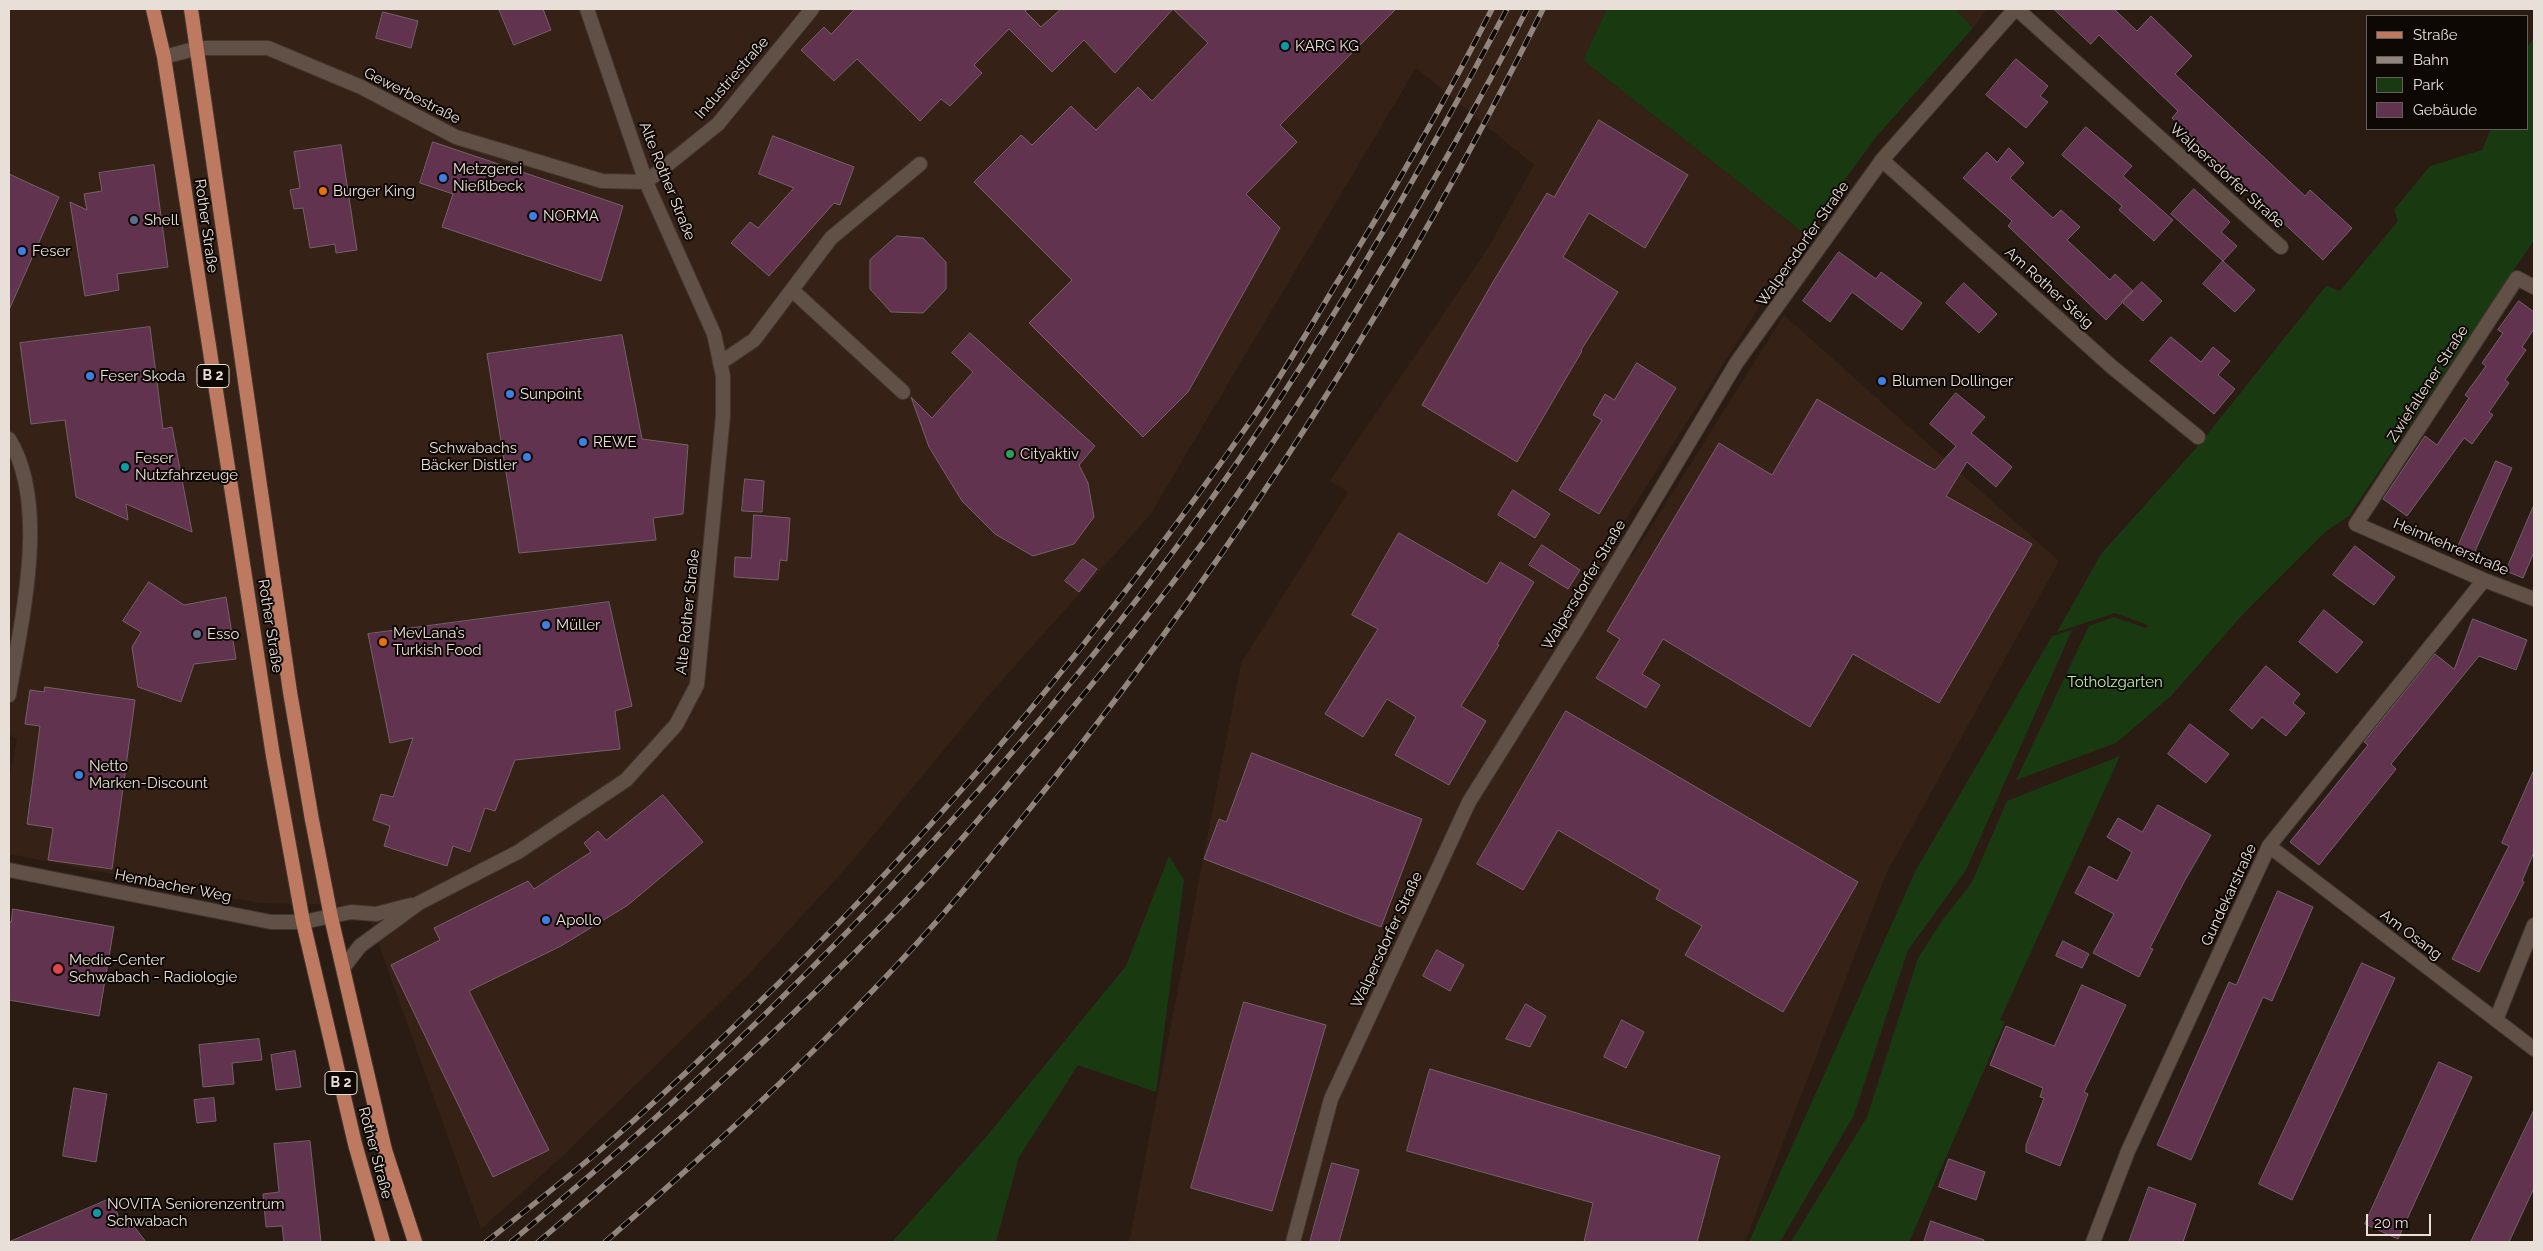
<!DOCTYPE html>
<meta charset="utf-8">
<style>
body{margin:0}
#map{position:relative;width:2543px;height:1251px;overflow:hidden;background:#2a1c13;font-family:Raleway,sans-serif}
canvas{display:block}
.frame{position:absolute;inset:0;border:10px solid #e9dfd9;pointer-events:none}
.legend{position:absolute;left:2366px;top:15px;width:162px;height:115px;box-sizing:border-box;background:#0e0805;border:1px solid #665e5a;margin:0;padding:6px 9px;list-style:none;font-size:15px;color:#e9dfd9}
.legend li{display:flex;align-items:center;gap:10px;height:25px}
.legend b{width:25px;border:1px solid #665e5a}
.scale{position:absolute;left:2366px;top:1214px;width:65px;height:22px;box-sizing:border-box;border:2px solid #e9dfd9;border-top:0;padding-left:6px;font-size:15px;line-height:18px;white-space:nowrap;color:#e9dfd9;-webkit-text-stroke:4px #0e0805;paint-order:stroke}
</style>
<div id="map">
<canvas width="2543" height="1251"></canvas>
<div class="frame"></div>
<ul class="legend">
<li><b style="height:6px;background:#bd7a60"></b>Straße</li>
<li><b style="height:6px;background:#91857e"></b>Bahn</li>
<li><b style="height:14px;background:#193a11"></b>Park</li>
<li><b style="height:14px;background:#62334e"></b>Gebäude</li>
</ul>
<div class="scale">20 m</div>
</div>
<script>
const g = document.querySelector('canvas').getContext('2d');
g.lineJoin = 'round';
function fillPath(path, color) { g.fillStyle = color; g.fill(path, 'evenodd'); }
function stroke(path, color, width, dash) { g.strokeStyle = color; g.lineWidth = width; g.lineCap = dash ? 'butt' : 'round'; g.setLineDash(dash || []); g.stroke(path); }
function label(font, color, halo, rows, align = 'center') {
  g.font = font + ' Raleway,sans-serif'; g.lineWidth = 4; g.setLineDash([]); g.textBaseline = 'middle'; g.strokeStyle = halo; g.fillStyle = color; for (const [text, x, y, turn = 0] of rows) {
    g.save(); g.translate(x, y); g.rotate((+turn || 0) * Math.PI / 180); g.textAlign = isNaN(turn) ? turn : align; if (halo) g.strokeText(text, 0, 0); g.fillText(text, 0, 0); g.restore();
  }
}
const built = new Path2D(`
 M9,9H1607L1583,60L1805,234L1611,543L1632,557L1784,315L2059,561L1886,874L1745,1242H1129L1241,663L1348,492L1330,481L1488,248L1534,165L1416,68L1150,515L994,689L848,866L746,977L564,1155L481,1229L365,906L259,903L9,854V780L17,739L9,734Z
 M1955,9H1987L1973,28Z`);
const green = new Path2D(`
 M1607,9H1955L1973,28L1876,137L1805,234L1583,60Z
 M2534,37V240L2349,516L2326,531L2244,613L2171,696L2116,743L2016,780L2089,626L2114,617L2146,628L2148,625L2115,613L2057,632L2101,554L2198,446L2326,286L2340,291L2398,221L2394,210L2430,166L2482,150L2491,129H2527V48Z
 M2072,630L1966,870L1908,950L1854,1115L1780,1242H1749L1916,870L2052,636Z
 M2120,756L2000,1020L2005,1022L1909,1242H1791L1867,1117L1918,958L1941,922L1972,882L2007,801Z
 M1169,856L1184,880L1156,1092L1078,1065L1019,1157L996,1242H892L986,1137L1126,966Z`);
const building = new Path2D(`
 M499,9H543L551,30L514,45Z
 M855,9H1028L1025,11L1041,27L1061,9H1396L1280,125L1297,142L1246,194L1280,228L1188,392L1143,437L1029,323L1072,280L974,182L1021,135L1032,145L1071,106L1096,130L1138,87L1152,101L1208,43L1173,9L1115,73L1084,40L1052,72L1009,29L974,65L982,73L950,106L941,99L920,121L857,59L834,81L801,50L824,27L831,34Z
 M2054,9H2114L2137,31L2151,16L2192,56L2175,74L2305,196L2310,190L2352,228L2323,260L2172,118L2178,111L2099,35L2091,44Z
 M383,12L418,21L411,48L376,38Z
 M2016,59L2048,86L2040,96L2048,102L2026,128L1986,95Z
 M1599,120L1688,175L1645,248L1589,213L1563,257L1618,292L1581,350L1582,351L1517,462L1422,405L1493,282L1547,193L1554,197Z
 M2086,127L2132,166L2123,176L2173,220L2154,241L2119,210L2122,206L2062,155Z
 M773,136L854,167L840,205L834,203L769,276L731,243L750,222L758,228L794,188L759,174Z
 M433,142L623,206L601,281L442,227L453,194L420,183Z
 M341,145L357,250L336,253L335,244L310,248L303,208L294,209L290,190L300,188L294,152Z
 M2009,148L2024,163L2010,178L2053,218L2061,210L2080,227L2067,240L2110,280L2115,274L2133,291L2106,320L2008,226L2012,221L1963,178L1987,152L1997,162Z
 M154,165L168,267L117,274L119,290L85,296L70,202L87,210L84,194L102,191L99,173Z
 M9,174L59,197L9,310Z
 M2194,189L2230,222L2221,232L2237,246L2223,261L2171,214Z
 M897,236L923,238L946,262V289L923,313L891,312L870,289V260Z
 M1839,252L1876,279L1881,272L1922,303L1902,330L1852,292L1830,322L1803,301Z
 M2223,261L2255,290L2235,312L2203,284Z
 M2142,282L2162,301L2143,321L2122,302Z
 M1964,283L1997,314L1979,333L1946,303Z
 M2519,301L2534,312V329L2522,347L2526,350L2505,380L2509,383L2489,412L2493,415L2472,444L2464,438L2407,516L2383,499L2425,436L2437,445L2469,398L2465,395L2486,366L2482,363L2503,333L2498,330Z
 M150,327L163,429L172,427L192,532L126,504L128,520L76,497L65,420L31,424L20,343Z
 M970,333L1095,446L1079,465L1088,483L1094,517L1074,544L1033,556L995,534L962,501L929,447L911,397L932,418L973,372L952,353Z
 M622,335L642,439L688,445L683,514L653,518L656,540L519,553L487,354Z
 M2171,337L2201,362L2213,347L2230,361L2218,375L2235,389L2214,414L2150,361Z
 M1637,363L1676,388L1599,514L1559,490L1602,420L1593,415L1605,394L1614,400Z
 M1956,393L1985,417L1971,433L2012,467L1996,487L1967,462L1946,496L2032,544L1939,703L1853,654L1810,727L1663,639L1642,674L1660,685L1646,708L1596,678L1620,639L1607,631L1719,443L1772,475L1817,399L1935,470L1956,446L1930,424Z
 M2496,461L2512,468L2472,558L2456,551Z
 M745,479L764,481L762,512L742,511Z
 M1513,490L1550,514L1535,538L1498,515Z
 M2534,505V552L2523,578L2506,571Z
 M754,515L790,518L787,561L780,560L778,580L734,577L735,557L751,558Z
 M1399,533L1487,584L1500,562L1534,582L1497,644L1499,645L1461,706L1486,721L1449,785L1395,755L1416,717L1387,699L1363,737L1325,714L1378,629L1352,615Z
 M1542,545L1580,570L1568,589L1529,565Z
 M2355,546L2395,577L2374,605L2333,575Z
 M1083,559L1097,569L1079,592L1065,581Z
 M149,582L184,605L226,597L236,659L194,664L181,702L138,687L132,647L141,632L123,621Z
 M609,602L632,706L615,711L620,749L515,760L495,811L485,808L470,852L453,846L447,866L384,846L390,826L373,820L381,794L393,797L413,738L390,743L368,634Z
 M2324,610L2363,642L2337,673L2299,642Z
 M2473,619L2527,640L2516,670L2479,656L2391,764L2396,769L2319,865L2290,842L2368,745L2364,742L2435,654L2454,669Z
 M2266,666L2300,694L2293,703L2305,713L2286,736L2262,717L2252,729L2230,710Z
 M45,687L135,700L112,869L48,860L53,828L27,824L40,726L25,724L30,690L44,692Z
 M1566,711L1858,882L1783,1012L1685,955L1702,926L1656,899L1660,890L1558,830L1523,890L1477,864Z
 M2190,724L2229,754L2206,783L2168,754Z
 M1252,753L1422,819L1381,927L1204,859L1219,819L1226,822Z
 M2534,770V852L2522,881L2524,882L2479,972L2452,959L2509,846L2502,843Z
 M663,795L703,842L628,905L561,946L469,991L549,1150L493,1177L391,965L440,940L434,928L528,881L534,889L591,852L584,843L598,831L606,840Z
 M2158,805L2211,835L2184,882L2150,948L2153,949L2139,977L2093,953L2114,914L2075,893L2089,866L2117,881L2132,852L2107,837L2118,818L2142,832Z
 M2278,891L2313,907L2272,1001L2263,997L2191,1160L2157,1145L2229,982L2236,985Z
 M13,909L114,927L99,1016L9,1000V921L11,922Z
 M2063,941L2089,954L2082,968L2056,956Z
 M1437,950L1464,965L1450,991L1423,976Z
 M2362,963L2395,978L2292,1200L2259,1184Z
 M2082,985L2126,1005L2084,1092L2088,1094L2060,1166L2026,1152V1145L2044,1098L2040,1097L2043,1088L1990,1065L2006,1026L2054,1046Z
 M1244,1002L1326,1025L1272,1211L1191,1188Z
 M1526,1004L1546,1016L1530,1047L1506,1039Z
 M1622,1020L1644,1032L1626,1068L1604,1057Z
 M259,1039L262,1060L232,1063L234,1084L203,1087L199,1045Z
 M295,1051L301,1087L276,1090L271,1055Z
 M2439,1062L2472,1077L2398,1239L2365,1224Z
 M1430,1069L1720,1156L1697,1242H1584L1593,1203L1407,1151Z
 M74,1088L107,1094L96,1162L63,1156Z
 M214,1098L216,1121L197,1123L194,1100Z
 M2534,1110V1188L2509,1242H2471Z
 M310,1141L321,1242H284L282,1226L266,1227L263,1194L279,1192L274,1144Z
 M1949,1159L1985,1172L1976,1200L1939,1187Z
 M1332,1163L1359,1170L1339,1242H1310Z
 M2149,1187L2196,1204L2183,1242H2129Z
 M112,1198L122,1227L130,1221L146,1242H9Z
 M1931,1221L1984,1240L1983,1242H1924Z`);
const minor = new Path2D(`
 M2017,9L2281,247
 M164,57L198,48H268L361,87L456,137L602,181L646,182L718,124L812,9
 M1882,160L2112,367L2198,437
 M2534,287L2517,278L2356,524L2484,580L2534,599
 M792,290L903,392
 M720,363L754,340L831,238L920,164
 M9,439C50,506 21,621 9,695
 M2269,846L2534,1049
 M9,870L271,922H303L351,912L376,914L411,905
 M343,968L360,946L419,903L518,852L626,780L676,725L697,685L723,416V376L714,334L646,182L587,9
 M2496,1020L2534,925
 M1293,1242L1331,1099L1469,802L1579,626L1737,362L1882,160L2015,9
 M2093,1242L2128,1151L2269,846L2484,580`);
const primary = new Path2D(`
 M153,9L164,57L273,756L303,922L355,1144L383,1242
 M191,9L290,692L312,820L331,917L385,1150L415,1242`);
const rail = new Path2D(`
 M486,1242C524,1212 562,1182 599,1151C660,1099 718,1042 776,986C952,813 1110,622 1252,419C1281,377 1307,333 1333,289C1390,198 1443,105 1492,9
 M511,1242C566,1196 622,1149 675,1100C895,896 1101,668 1268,417C1355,286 1433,148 1507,9
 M538,1242C662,1138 783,1028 896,911C948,857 996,799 1044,742C1107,667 1170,590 1227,509C1292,418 1350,322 1407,226C1449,154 1490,83 1527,9
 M605,1242C721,1141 835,1036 937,921C977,876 1014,828 1052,781C1243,542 1407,283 1543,9`);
const markers = [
 [1285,46,5,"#0f9aa8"],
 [443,178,5,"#3f7fe0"],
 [323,191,5,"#e8710a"],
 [533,216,5,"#3f7fe0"],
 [134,220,5,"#5c6f8a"],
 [22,251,5,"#3f7fe0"],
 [90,376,5,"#3f7fe0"],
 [1882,381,5,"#3f7fe0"],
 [510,394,5,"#3f7fe0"],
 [583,442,5,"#3f7fe0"],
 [1010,454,5,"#2e9e5b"],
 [527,457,5,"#3f7fe0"],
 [125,467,5,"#0f9aa8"],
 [546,625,5,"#3f7fe0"],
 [197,634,5,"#5c6f8a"],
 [383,642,5,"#e8710a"],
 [79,775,5,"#3f7fe0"],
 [546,920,5,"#3f7fe0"],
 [58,969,6,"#e0444e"],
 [97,1213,5,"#0f9aa8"]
];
const shields = [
 [213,376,32],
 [341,1083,32]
];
const shieldNames = [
 ["B 2",213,376],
 ["B 2",341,1083]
];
const poiNames = [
 ["KARG KG",1295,46],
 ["Metzgerei",453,169],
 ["Nießlbeck",453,186],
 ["Burger King",333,191],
 ["NORMA",543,216],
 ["Shell",144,220],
 ["Feser",32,251],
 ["Feser Skoda",100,376],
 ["Blumen Dollinger",1892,381],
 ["Sunpoint",520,394],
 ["REWE",593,442],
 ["Schwabachs",517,448,"right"],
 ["Bäcker Distler",517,465,"right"],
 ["Cityaktiv",1020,454],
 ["Feser",135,458],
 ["Nutzfahrzeuge",135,475],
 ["Müller",556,625],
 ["MevLana’s",393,633],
 ["Turkish Food",393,650],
 ["Esso",207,634],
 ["Netto",89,766],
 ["Marken-Discount",89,783],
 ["Apollo",556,920],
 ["Medic-Center",69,960],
 ["Schwabach - Radiologie",69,977],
 ["NOVITA Seniorenzentrum",107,1204],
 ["Schwabach",107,1221]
];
const streetNames = [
 ["Industriestraße",732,78,-49],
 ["Gewerbestraße",412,96,27],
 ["Walpersdorfer Straße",2227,176,42],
 ["Alte Rother Straße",667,181,68],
 ["Rother Straße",206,226,82],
 ["Walpersdorfer Straße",1803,244,-55],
 ["Am Rother Steig",2049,288,42],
 ["Zwiefaltener Straße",2428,384,-57],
 ["Heimkehrerstraße",2451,547,23],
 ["Walpersdorfer Straße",1584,585,-59],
 ["Alte Rother Straße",688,612,-84],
 ["Rother Straße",270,626,81],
 ["Hembacher Weg",173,886,11],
 ["Gundekarstraße",2229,895,-65],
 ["Am Osang",2411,935,37],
 ["Walpersdorfer Straße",1387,940,-65],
 ["Rother Straße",375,1153,75]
];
const parkNames = [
 ["Totholzgarten",2115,682]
];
fillPath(built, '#352115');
fillPath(green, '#193a11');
fillPath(building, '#62334e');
stroke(building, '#73616b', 1);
stroke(minor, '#413631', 16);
stroke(primary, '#413631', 16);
stroke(minor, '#615046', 14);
stroke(primary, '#bd7a60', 14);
stroke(rail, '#91857e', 5.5);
stroke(rail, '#0e0805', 4, [11]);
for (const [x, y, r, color] of markers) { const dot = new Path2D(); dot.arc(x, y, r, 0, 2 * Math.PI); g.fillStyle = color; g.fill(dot); stroke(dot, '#0e0805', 2); }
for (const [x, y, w] of shields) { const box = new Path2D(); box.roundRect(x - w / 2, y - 11.5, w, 23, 4); g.fillStyle = '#0e0805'; g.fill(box); stroke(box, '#e9dfd9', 1); }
label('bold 14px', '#e9dfd9', null, shieldNames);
label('15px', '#e9dfd9', '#0e0805', poiNames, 'left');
label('15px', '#e9dfd9', '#0e0805', streetNames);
label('15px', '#b7eeaa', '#0e0805', parkNames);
</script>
